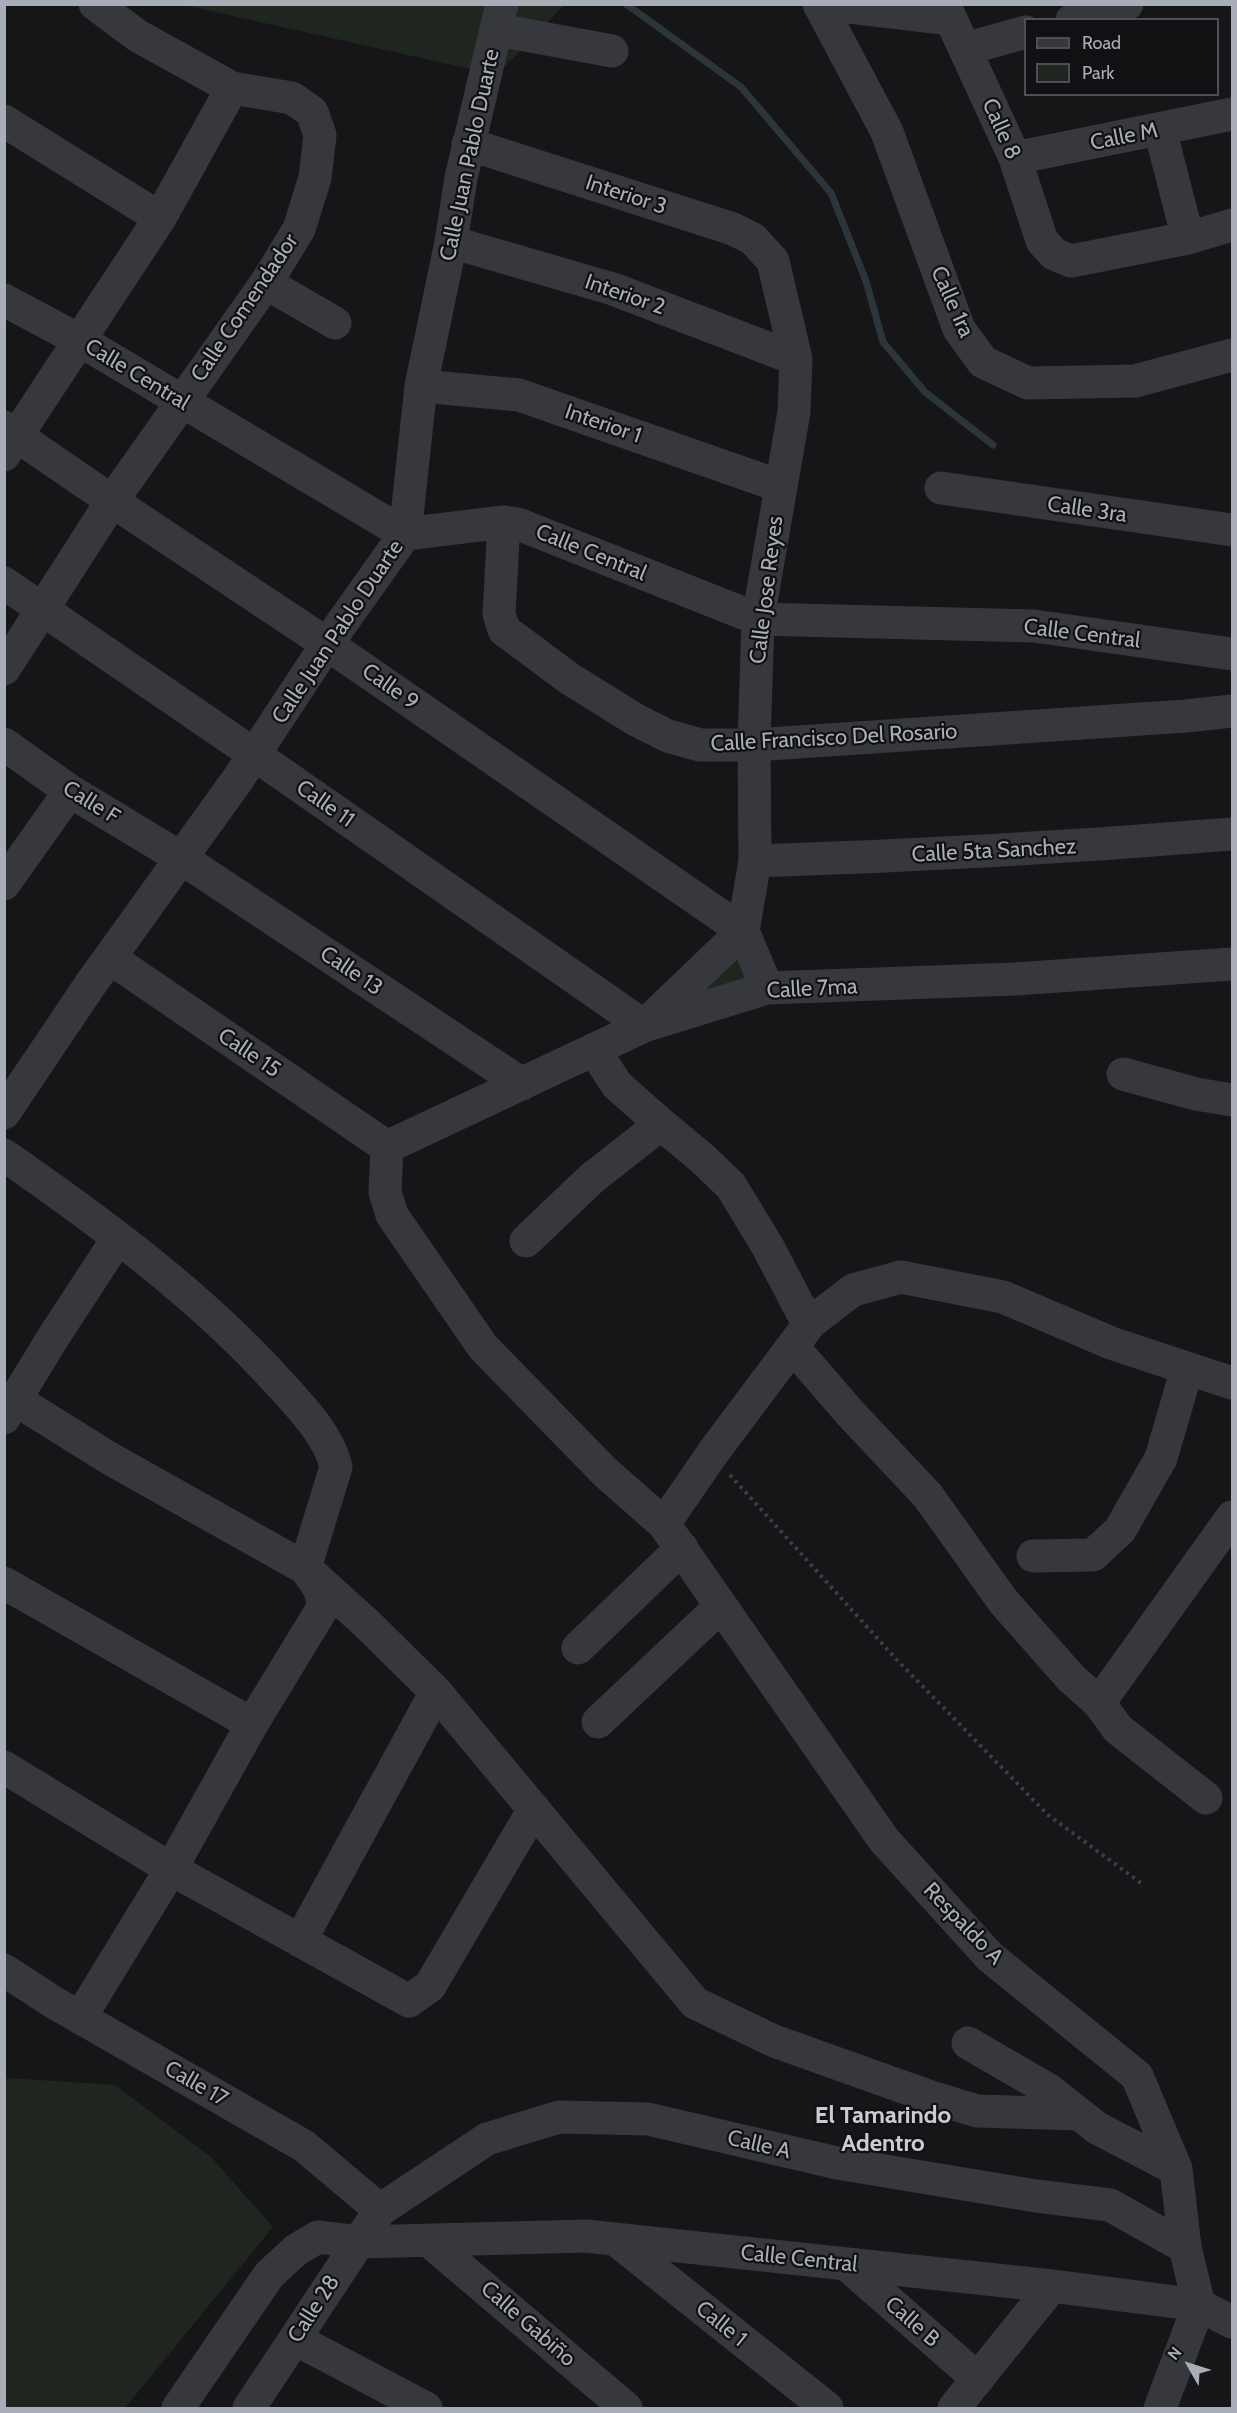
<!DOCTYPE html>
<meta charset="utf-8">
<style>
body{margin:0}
#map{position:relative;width:1237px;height:2413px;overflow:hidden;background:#161618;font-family:Cabin,sans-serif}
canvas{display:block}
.frame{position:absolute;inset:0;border:6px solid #a8adb8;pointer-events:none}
.legend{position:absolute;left:1024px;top:18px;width:195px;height:78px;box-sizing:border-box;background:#111113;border:2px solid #4d4f55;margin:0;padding:8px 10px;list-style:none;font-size:18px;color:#a8adb8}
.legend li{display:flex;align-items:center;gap:12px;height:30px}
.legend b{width:30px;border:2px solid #4d4f55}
.north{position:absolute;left:1159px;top:2335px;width:60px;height:60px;-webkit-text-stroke:4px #111113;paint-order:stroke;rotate:309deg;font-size:16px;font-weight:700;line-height:24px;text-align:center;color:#a8adb8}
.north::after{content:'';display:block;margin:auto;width:21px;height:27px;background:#a8adb8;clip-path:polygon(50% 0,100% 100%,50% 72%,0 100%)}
</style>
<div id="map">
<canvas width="1237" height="2413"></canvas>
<div class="frame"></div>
<ul class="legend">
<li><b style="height:8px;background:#37383d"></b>Road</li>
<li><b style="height:16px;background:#1e261f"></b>Park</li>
</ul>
<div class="north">N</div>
</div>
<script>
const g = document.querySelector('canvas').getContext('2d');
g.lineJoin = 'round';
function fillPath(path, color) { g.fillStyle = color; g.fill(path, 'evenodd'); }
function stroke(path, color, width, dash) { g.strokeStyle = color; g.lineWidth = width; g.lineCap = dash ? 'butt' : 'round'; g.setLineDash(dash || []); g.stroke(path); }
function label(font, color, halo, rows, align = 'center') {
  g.font = font + ' Cabin,sans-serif'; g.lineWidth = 4.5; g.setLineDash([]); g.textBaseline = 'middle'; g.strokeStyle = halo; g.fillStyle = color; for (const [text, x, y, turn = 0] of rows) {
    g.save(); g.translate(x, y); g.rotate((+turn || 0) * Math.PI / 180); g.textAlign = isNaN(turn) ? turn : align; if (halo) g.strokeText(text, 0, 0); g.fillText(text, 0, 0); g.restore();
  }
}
const green = new Path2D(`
 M184,5H564L497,75Z
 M738,948L754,982L683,1009Z
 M9,2078L115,2085L212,2158L273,2227L125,2408H5L4,2080Z`);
const stream = new Path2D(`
 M626,4L741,87L831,193L866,281L883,342L925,392L993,445`);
const path = new Path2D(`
 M730,1475L897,1660L1048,1815L1141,1883`);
const minor = new Path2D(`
 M819,4L887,132L959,329L983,362L1028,383L1135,381L1232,355
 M824,4L951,19
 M944,4L1015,158L1042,241L1054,254L1071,261L1188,238L1232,225
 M1072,20L1127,4
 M498,30L612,51
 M965,49L1026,32
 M4,121L160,218
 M1160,130L1188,238
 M468,144L733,229L753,239L773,261L796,359L794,412L758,619L754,745L755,861L743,931L767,988
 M1015,158L1232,114
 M451,242L613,289L796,359
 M266,283L335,323
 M4,300L81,341L405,534L504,522L518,524L758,619L1034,626L1232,654
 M421,386L519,395L780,486
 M4,427L112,501L327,644L743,931L644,1026L255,755L4,583
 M4,455L160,218L232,88
 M941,488L1232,530
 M504,522L499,614L504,630L570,679L636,720L668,736L700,745H754L1186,716L1232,711
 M4,669L112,501L266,283L299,229L315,178L320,135L312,112L292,98L232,88L138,36L95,4
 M4,744L70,791L181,858L522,1084
 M755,861C915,856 1073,847 1232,834
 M4,884L70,791
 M110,958L387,1147
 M1123,1074L1196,1094L1232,1100
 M4,1113L90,985L238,779L327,644L405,534L421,386L451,242L461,178L502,4
 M661,1124L703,1159L731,1186L768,1247L802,1312L810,1323
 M387,1147L385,1192L392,1215L483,1347L605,1472L664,1524L884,1840L990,1957L1137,2076L1176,2169L1185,2247L1199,2305L1160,2408
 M387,1147L644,1026L767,988L1015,979L1232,964
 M4,1155C103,1224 200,1295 281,1385C302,1408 329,1436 336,1467L305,1568C314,1581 325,1592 322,1609L252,1724L171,1869L80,2018
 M526,1241L591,1179L661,1124L617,1085L594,1050
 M793,1347L850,1413L928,1496L1003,1601L1071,1678L1099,1703
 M16,1400L109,1458L305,1568L366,1623L436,1692L695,2003L774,2041L931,2097L977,2111L1079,2114
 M4,1418L54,1336L118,1238
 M664,1524L712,1454L810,1323L853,1290L901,1277L1003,1297L1111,1343L1232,1383
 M1033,1556L1093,1555L1120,1530L1161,1458L1187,1369
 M4,1583L252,1724
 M578,1648L682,1548
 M598,1722L720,1607
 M4,1767L171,1869L409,2001L430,1986L534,1809
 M1206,1798L1118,1729L1099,1703L1232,1517
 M300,1941L436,1692
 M4,1970L53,2002L304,2146L380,2210
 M968,2043L1049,2090L1097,2128L1176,2169
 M615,2239L827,2408
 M429,2241L626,2408
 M846,2264L978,2379
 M295,2339L426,2408
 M178,2408L269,2275L296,2250L318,2237L360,2242L586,2236L1052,2286L1199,2305L1232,2322
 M249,2408L380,2210L487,2139L559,2117L648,2119L837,2163L1036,2196L1110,2205L1185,2247
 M954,2408L1052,2286`);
const streetNames = [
 ["Calle 8",1001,129,66],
 ["Calle M",1124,137,-11],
 ["Calle Juan Pablo Duarte",470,155,-78],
 ["Interior 3",626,195,18],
 ["Interior 2",625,295,19],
 ["Calle 1ra",952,302,66],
 ["Calle Comendador",245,308,-56],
 ["Calle Central",137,375,31],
 ["Interior 1",603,424,19],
 ["Calle 3ra",1087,510,8],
 ["Calle Central",591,553,22],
 ["Calle Jose Reyes",767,590,-83],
 ["Calle Juan Pablo Duarte",338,632,-56],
 ["Calle Central",1082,634,7],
 ["Calle 9",390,687,35],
 ["Calle Francisco Del Rosario",834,738,-3],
 ["Calle F",91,803,32],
 ["Calle 11",325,804,35],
 ["Calle 5ta Sanchez",994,851,-3],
 ["Calle 13",351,971,34],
 ["Calle 7ma",812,989,-3],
 ["Calle 15",249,1053,34],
 ["Respaldo A",963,1924,46],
 ["Calle 17",196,2084,30],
 ["Calle A",759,2145,13],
 ["Calle Central",799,2259,6],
 ["Calle 28",314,2309,-57],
 ["Calle B",912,2322,41],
 ["Calle Gabiño",528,2324,41],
 ["Calle 1",721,2324,39]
];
const neighbourhoodNames = [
 ["El Tamarindo",883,2116],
 ["Adentro",883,2144]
];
fillPath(green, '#1e261f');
stroke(stream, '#2c353c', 7);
stroke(path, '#3d3f44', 4, [3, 4.5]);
stroke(minor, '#37383d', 33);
label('22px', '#a8adb8', '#111113', streetNames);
label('bold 24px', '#c9ccd4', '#111113', neighbourhoodNames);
</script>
